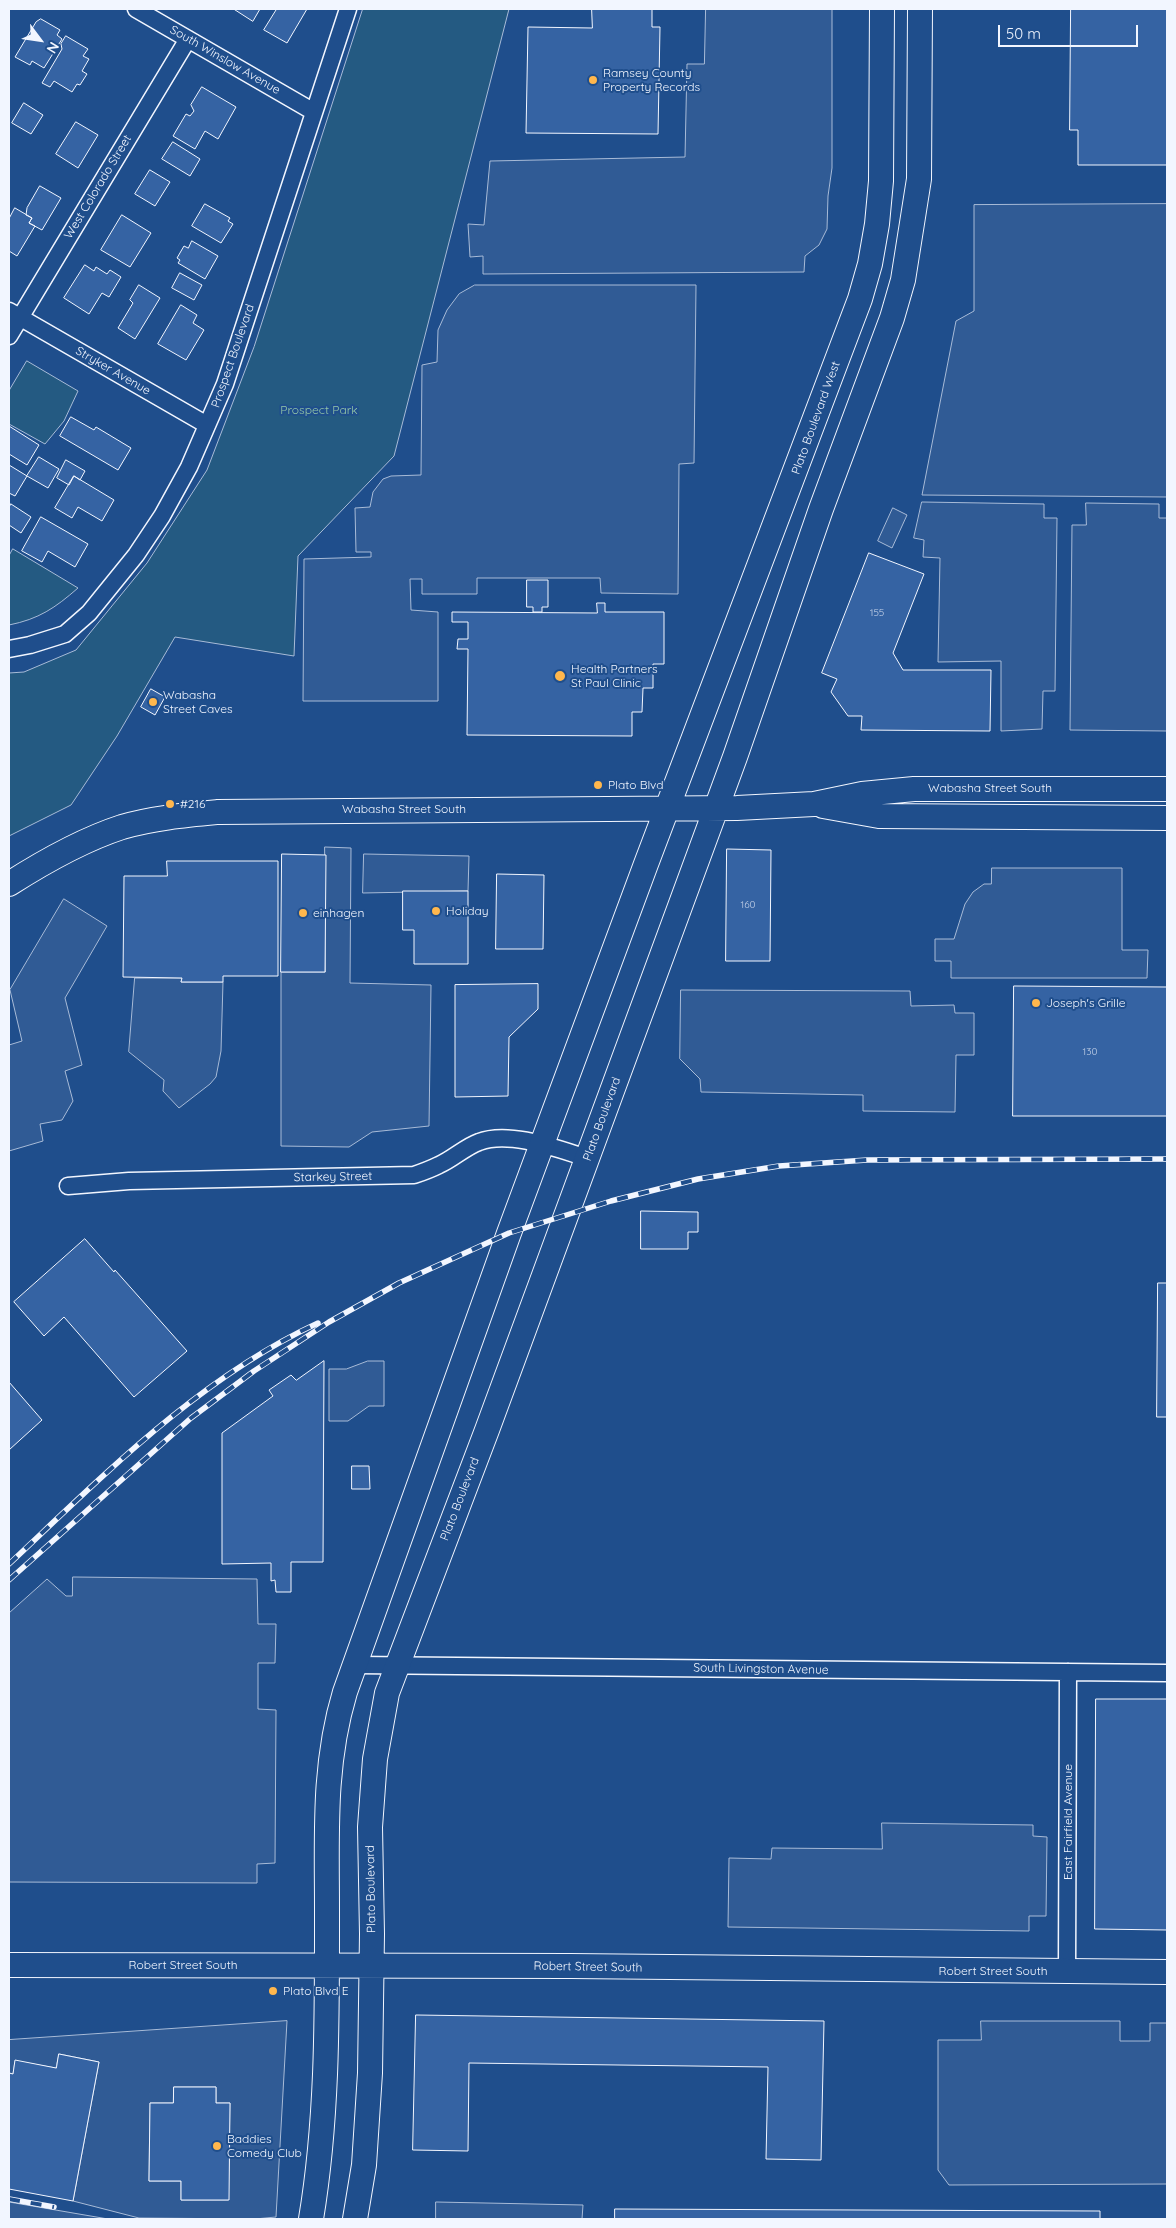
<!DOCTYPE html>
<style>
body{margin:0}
#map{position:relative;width:1176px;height:2228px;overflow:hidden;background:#1f4e8c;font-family:Quicksand,sans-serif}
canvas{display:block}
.frame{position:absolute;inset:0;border:10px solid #f2f6ff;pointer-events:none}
.north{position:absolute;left:15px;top:15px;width:50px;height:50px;-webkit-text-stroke:4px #1f4e8c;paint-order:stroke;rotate:121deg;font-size:14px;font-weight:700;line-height:20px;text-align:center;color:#f2f6ff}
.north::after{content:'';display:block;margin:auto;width:18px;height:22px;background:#f2f6ff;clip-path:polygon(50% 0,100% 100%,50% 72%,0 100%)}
.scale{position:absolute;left:998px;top:25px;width:140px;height:22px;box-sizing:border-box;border:2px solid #f2f6ff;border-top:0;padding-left:6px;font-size:15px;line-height:18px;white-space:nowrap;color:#f2f6ff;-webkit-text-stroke:4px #1f4e8c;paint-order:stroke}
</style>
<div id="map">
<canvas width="1176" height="2228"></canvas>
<div class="frame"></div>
<div class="north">N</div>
<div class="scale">50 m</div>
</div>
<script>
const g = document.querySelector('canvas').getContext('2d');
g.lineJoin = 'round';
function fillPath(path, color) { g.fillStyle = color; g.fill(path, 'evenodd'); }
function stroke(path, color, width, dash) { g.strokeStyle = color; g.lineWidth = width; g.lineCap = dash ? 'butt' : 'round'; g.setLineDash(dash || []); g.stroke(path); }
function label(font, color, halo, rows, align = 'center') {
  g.font = font + ' Quicksand,sans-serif'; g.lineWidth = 4; g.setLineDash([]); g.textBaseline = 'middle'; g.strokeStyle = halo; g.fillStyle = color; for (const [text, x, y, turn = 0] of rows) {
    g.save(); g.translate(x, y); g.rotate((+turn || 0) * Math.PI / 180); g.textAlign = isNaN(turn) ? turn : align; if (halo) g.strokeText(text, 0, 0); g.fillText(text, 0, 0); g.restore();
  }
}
const green = new Path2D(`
 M363,9H509L394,456L298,556L294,656L175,637L117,736L71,805L9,836V673L24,672L76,650L147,563L207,470L254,347Z
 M27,361L78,391L64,421L45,444L9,424V391Z
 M13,549L78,588C55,608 39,619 9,625V556Z`);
const parking = new Path2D(`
 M706,9H832V168L828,196L827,229L819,245L805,256L804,272L483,274V256L470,257L468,224L484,225L490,161L685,157L687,64H704Z
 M1167,204V497L922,495L956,321L974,311V205Z
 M475,285H696L694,463L679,464L678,594L601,593L600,578H477V594H422V579H410L411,610L438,612V701H303L304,559L371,557V552H356L355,508L370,507L373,492L383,479L391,476L421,475L422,365L437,362L438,330L447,310L459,294Z
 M922,502L1044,504V518H1057L1055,691H1043L1042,729L1001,731V661L938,662L940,558L923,557L924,540L914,538Z
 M1086,503L1159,504V518H1167V731L1070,730L1072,525H1086Z
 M893,508L907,515L892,548L878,541Z
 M325,847L351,848L350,983L431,985L429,1126L372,1132L349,1147L281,1146V972H325Z
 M364,854L469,856L468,891L363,893Z
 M992,868H1122V950H1148L1147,978H951V961H935V939H954L965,904L973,892L984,884H991Z
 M64,899L107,926L65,998L82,1065L65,1071L73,1101L62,1120L40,1124L43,1141L9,1151V1045L22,1041L10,990Z
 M135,978H182L181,982H223L221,1051L216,1077L210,1084L179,1108L163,1091L164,1080L129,1052Z
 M681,990L910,991L911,1006L954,1005L955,1013H974V1055H956L955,1112L863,1111V1095L701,1092L700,1079L680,1059Z
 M368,1361H384V1406H369L348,1421H329V1369H346Z
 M73,1577L257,1579L258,1624H276L275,1663H258V1709L276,1710L275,1863L257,1864V1883L9,1882V1613L47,1579L66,1596H72Z
 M882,1823L1033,1825V1836L1047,1837L1046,1916H1029V1931L728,1927L729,1858L771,1859L772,1848L882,1849Z
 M287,2021L276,2217L255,2219L139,2218L73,2201L99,2062L59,2054L56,2068L15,2061L13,2074L9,2073V2040ZM174,2087H216V2103H230L228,2200H181V2181H149L150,2103H173Z
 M981,2021H1120V2041H1150V2023H1167V2184L949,2185L938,2170V2040H981Z
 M9,2202L108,2219H9Z
 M436,2202L583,2205L582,2219H436Z`);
const building = new Path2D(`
 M234,9H260L253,21Z
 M277,9H307L287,43L264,30Z
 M592,9H652V27H660L658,134L526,133L528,27L592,28Z
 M1071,9H1167V165H1078V130H1070Z
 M41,19L60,30L57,35L62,39L44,68L32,61L30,65L15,57L36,22Z
 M66,36L88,49L83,56L89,59L82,71L87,74L80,85L77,84L72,92L54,81L50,87L42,83L62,49L61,44Z
 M202,87L236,107L218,139L205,131L195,149L173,136L186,114L190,116L194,111L191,105Z
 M24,103L43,115L31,134L12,123Z
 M76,122L98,135L78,168L56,154Z
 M173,142L200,159L190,176L162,159Z
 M150,170L170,182L155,206L135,194Z
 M40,186L61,198L42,230L29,223L32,218L26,215L27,208Z
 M205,204L230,218L228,221L233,224L221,243L192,226Z
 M15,208L32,218L29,223L35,226L17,256L9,251V219Z
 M122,215L151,233L130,267L101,250Z
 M192,241L218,256L205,279L178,263L180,260L177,258L184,246L188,248Z
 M85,265L94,271L96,267L107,274L110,270L121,277L109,297L102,293L89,314L64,298Z
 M180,273L202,285L194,300L172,288Z
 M139,285L160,298L135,339L118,328L133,303L130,300Z
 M181,305L197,315L193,323L204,330L186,360L158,344Z
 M71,417L94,430L96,427L131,448L118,470L60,436Z
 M9,426L39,445L27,465L9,454Z
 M39,457L59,469L48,488L27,476Z
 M66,460L85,471L80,480L74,476L69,485L57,478Z
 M9,465L27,476L15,496L9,493Z
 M74,476L114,500L102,521L78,507L72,518L55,508Z
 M11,504L31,517L21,533L9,525V508Z
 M41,517L88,544L75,567L48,551L42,562L22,551Z
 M869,553L924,574L893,653L903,670H991L990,731L861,730L862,716H848L831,692L837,679L822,673Z
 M527,580H548V607H542V612H533V607H527Z
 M597,603H605V612H664V664H653V688H643L642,712H632V736L467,735L468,649H457L458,639H468V622H452V612L597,613Z
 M151,689L165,697L155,715L141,707Z
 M727,849L771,850L770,961H726Z
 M282,854L326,855L325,972H281Z
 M167,861H278V976H223V982H181L182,978L123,977L124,876H167Z
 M497,874L544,875L543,949H496Z
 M403,891H468V964H414V930H403Z
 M538,984V1009L509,1037L508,1096L455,1097V985Z
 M1014,986L1167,987V1116H1013Z
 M641,1211L698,1212V1232H688V1249H641Z
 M85,1239L114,1272L115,1270L187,1351L134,1397L64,1317L44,1336L14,1302Z
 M1158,1283H1167V1417H1157Z
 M324,1361L323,1562H291V1592H276L275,1580L271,1581V1563L222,1564V1433L273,1396L269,1390L291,1375L296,1380Z
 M9,1382L42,1420L9,1450Z
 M352,1466H369L370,1489H352Z
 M1096,1699H1167V1930L1095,1929Z
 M416,2015L824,2021L821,2160L766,2159L768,2067L469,2063L468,2151L413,2150Z
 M59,2054L99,2062L73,2201L9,2189V2073L13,2074L15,2060L56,2068Z
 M174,2087H216V2103H230L229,2200H181V2181H149L150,2103H173Z
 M615,2209L1100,2211V2219H615Z`);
const street = new Path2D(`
 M136,9L314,112
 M9,311L207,425
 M9,336L188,39
 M9,649L30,645L65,634L89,613L136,555L162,516L189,467L225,384L348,9
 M68,1186L129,1181L414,1175C423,1172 431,1169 439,1165C453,1159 465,1147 479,1142C509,1130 558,1149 587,1158
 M356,1665L1167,1673
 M1067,1972L1068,1672`);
const secondary = new Path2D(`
 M823,806L879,816L1167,818
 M9,884C45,861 82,840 122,827C153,818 186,815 218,812L737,808L814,804L862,794L914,789H1167
 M9,1965L571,1966L1167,1972
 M311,2219C328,2117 327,2013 327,1910C327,1834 323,1765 345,1692L509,1233L646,864L860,299L870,264L877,224L881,181L882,9
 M355,2219L364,2165L370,2073L372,1934L370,1827L375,1759L387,1693L487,1430L661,958L735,757L821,509L892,318L903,280L919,179L920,9`);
const rail = new Path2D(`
 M9,1564C104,1475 199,1378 318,1323
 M9,1580L191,1418L254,1371L329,1322L399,1283L509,1233L611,1201L698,1179L779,1166L867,1160L1167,1159
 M9,2199L54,2207`);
const markers = [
 [593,80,5,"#ffb74d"],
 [560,676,6,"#ffb74d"],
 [153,702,5,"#ffb74d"],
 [598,785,5,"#ffb74d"],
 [170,804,5,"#ffb74d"],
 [436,911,5,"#ffb74d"],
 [303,913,5,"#ffb74d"],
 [1036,1003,5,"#ffb74d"],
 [273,1991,5,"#ffb74d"],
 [217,2146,5,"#ffb74d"]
];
const numberNames = [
 ["155",877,613],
 ["160",748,905],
 ["130",1090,1052]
];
const streetNames = [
 ["South Winslow Avenue",225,60,30],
 ["West Colorado Street",98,187,-59],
 ["Prospect Boulevard",233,356,-71],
 ["Stryker Avenue",113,371,30],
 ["Plato Boulevard West",816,418,-70],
 ["Wabasha Street South",990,788],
 ["Wabasha Street South",404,809],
 ["Plato Boulevard",602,1119,-70],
 ["Starkey Street",333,1177,-1],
 ["Plato Boulevard",460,1499,-69],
 ["South Livingston Avenue",761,1669,1],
 ["East Fairfield Avenue",1068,1822,-90],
 ["Plato Boulevard",371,1889,-91],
 ["Robert Street South",183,1965],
 ["Robert Street South",588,1967,1],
 ["Robert Street South",993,1971]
];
const poiNames = [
 ["Ramsey County",603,73],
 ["Property Records",603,87],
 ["Health Partners",571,669],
 ["St Paul Clinic",571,683],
 ["Wabasha",163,695],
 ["Street Caves",163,709],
 ["Plato Blvd",608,785],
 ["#216",180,804],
 ["Holiday",446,911],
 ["einhagen",313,913],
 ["Joseph's Grille",1046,1003],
 ["Plato Blvd E",283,1991],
 ["Baddies",227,2139],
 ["Comedy Club",227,2153]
];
const parkNames = [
 ["Prospect Park",319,410]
];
fillPath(green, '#245a82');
stroke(green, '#a8bbd7', 1);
fillPath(parking, '#305b95');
stroke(parking, '#a8bbd7', 1);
fillPath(building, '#3563a3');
stroke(building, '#f2f6ff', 1);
stroke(street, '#f2f6ff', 19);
stroke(secondary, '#f2f6ff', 26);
stroke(street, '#1f4e8c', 16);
stroke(secondary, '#1f4e8c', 24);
stroke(rail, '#f2f6ff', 5.5);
stroke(rail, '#1f4e8c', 4, [11]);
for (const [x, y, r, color] of markers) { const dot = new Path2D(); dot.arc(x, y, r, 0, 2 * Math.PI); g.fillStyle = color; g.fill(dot); stroke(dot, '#1f4e8c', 2); }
label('10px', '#c3d1e8', null, numberNames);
label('12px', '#f2f6ff', '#1f4e8c', streetNames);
label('12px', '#f2f6ff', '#1f4e8c', poiNames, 'left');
label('12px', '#97c8a6', '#1f4e8c', parkNames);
</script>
